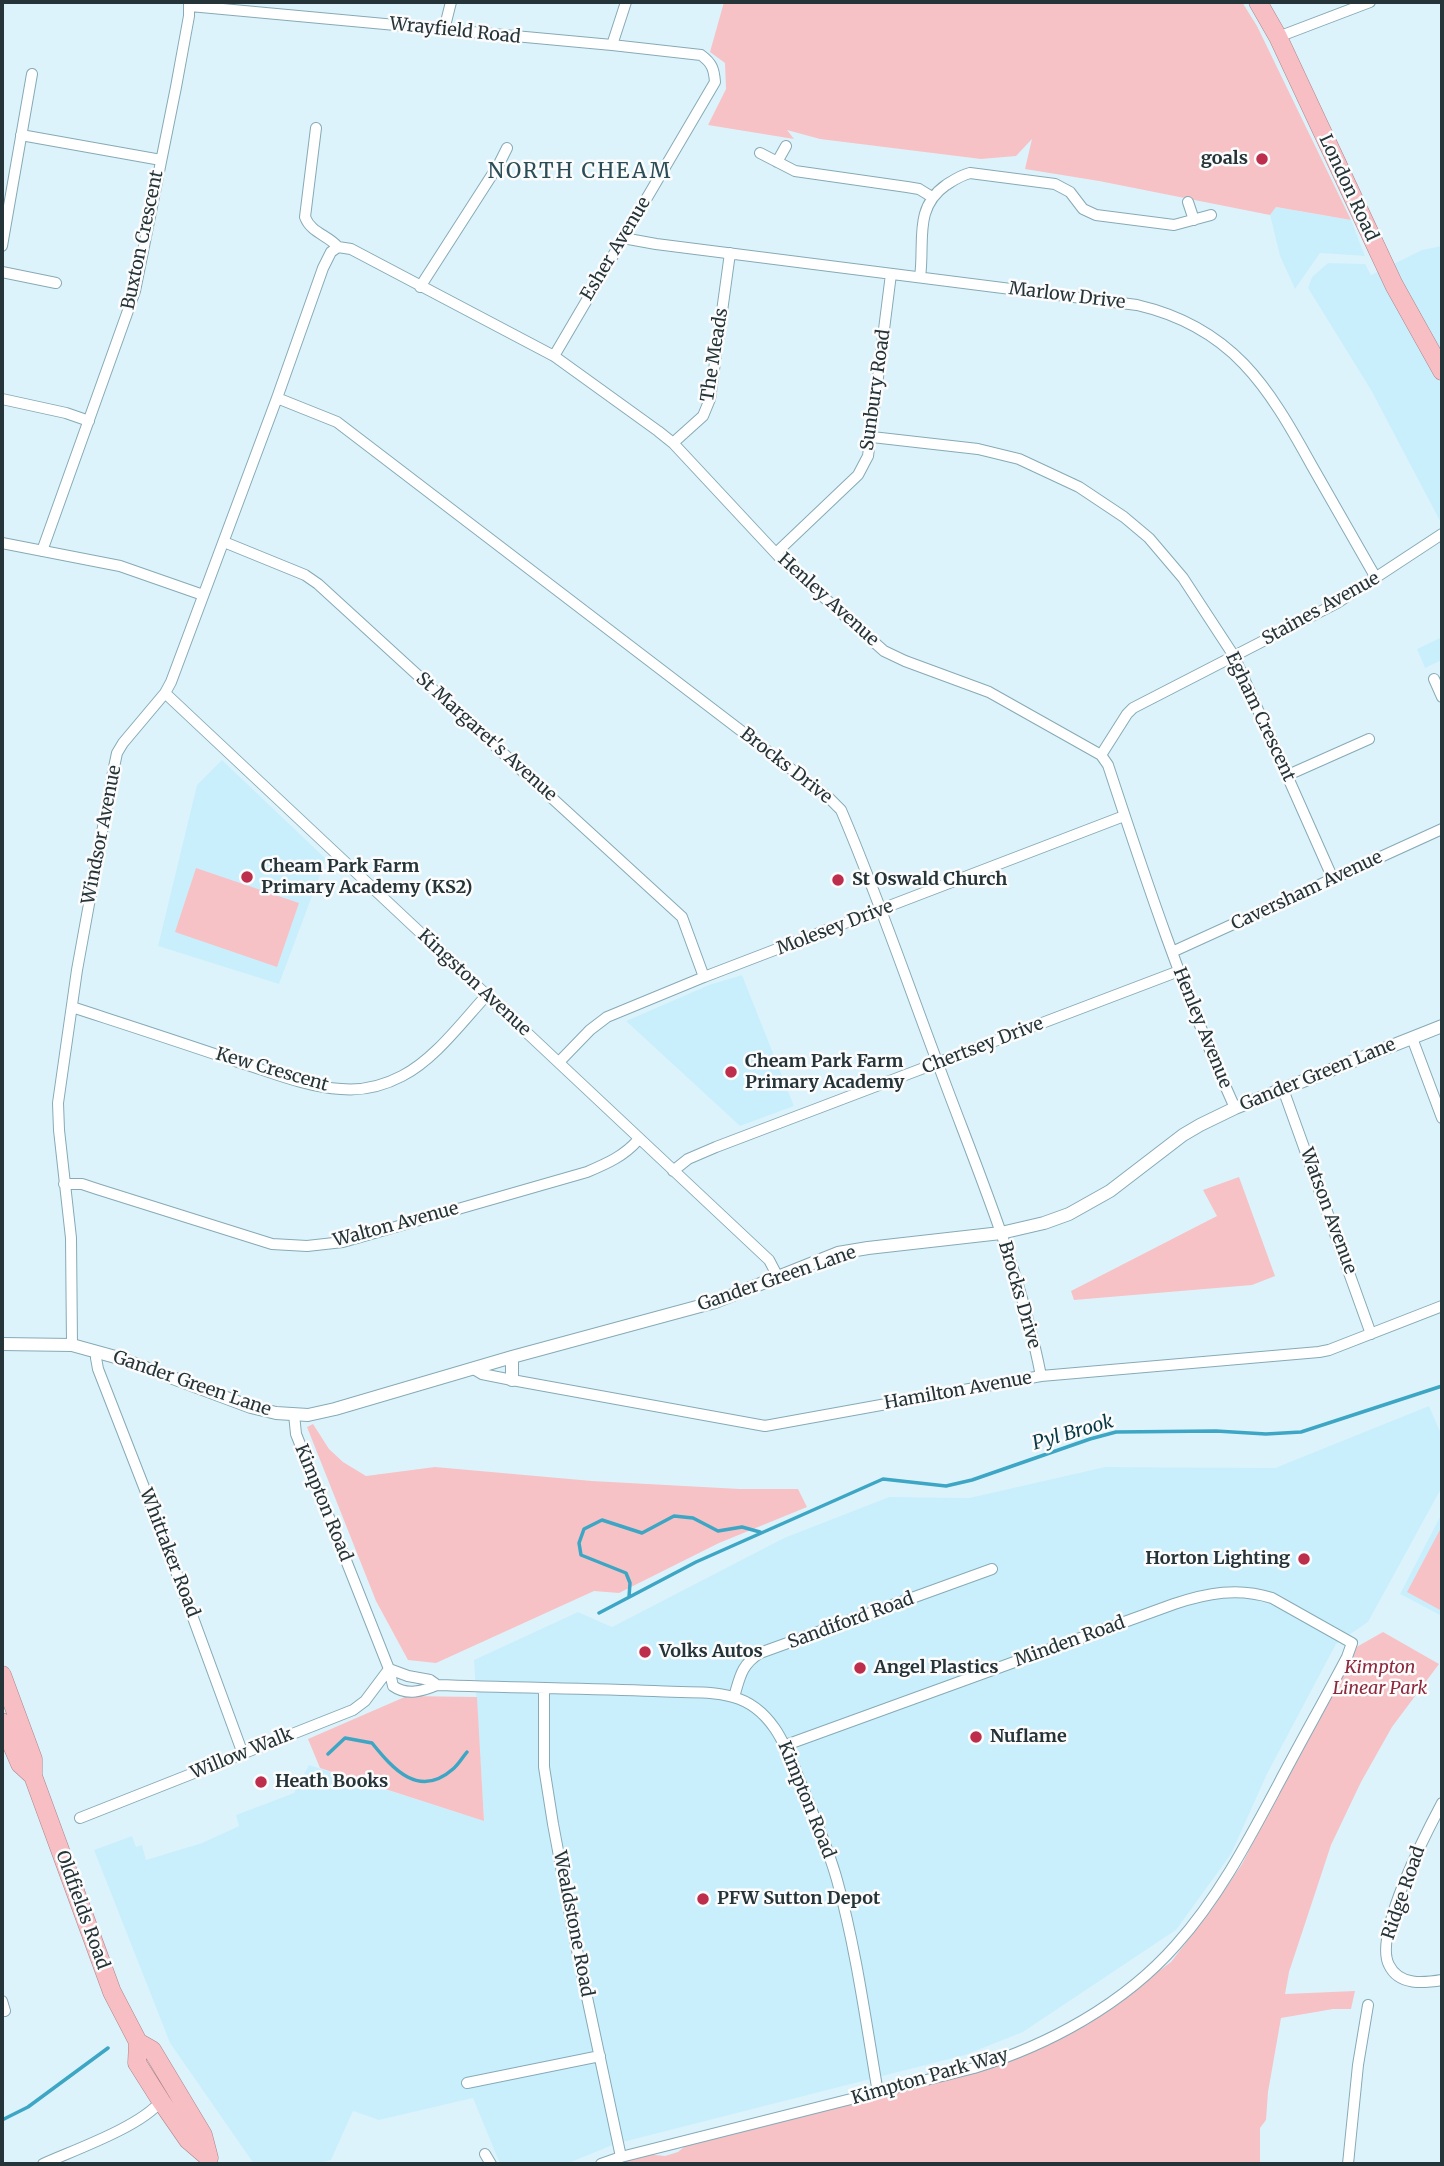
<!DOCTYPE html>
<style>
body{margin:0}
#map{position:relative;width:1444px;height:2166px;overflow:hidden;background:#ddf3fb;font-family:Merriweather,serif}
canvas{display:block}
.frame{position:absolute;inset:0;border:4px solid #253439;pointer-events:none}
</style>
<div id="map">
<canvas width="1444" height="2166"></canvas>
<div class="frame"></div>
</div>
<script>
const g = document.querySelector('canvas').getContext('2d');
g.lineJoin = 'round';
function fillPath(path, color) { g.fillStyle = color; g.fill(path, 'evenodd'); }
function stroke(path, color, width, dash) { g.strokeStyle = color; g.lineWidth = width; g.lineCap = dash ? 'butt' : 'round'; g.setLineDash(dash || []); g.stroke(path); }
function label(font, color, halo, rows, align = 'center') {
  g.font = font + ' Merriweather,serif'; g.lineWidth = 5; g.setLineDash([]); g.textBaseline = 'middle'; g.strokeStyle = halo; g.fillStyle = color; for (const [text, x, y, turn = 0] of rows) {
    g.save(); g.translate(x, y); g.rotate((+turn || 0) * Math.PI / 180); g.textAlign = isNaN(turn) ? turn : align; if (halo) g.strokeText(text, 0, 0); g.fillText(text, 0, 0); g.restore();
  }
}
const built = new Path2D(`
 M1275,207L1351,220L1365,256L1320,253L1295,289L1280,256L1270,215Z
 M1442,246V520L1440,521L1371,390L1308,288L1312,277L1328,263L1365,264L1371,275L1422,250Z
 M1442,637V660L1425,668L1417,649Z
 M222,760L326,859L279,984L158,946L197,785Z
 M742,975L794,1106L740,1126L626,1021L709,985Z
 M1429,1406L1442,1436V1487L1368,1622L1336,1644L1267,1774L1231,1854L1176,1930L1023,2032L965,2055L615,2144L566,2164H500L473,2098L379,2120L353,2111L331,2160L316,2164H254L170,2043L94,1850L132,1836L136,1847L142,1845L146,1860L202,1843L239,1826L236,1815L294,1793L309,1765L484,1821L474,1660L578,1612L612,1627L784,1538L889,1497L969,1498L1105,1467L1275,1468Z
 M1442,1513V1616L1400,1594Z`);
const green = new Path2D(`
 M724,2H1242L1257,26L1351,220L1276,207L1270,215L1099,181L1025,169L1032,139L1016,156L981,159L820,139L787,130L794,139L708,125L726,89L725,63L710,52Z
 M196,868L299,903L277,967L175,932Z
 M1239,1177L1275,1276L1252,1285L1074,1300L1071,1291L1217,1216L1203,1190Z
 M313,1424L329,1449L343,1462L366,1476L435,1467L592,1481L740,1489H798L807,1507L719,1543L619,1593L594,1591L436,1663L408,1660L376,1601L307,1427Z
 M1442,1526V1611L1407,1592Z
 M1383,1632L1439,1664L1392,1727L1361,1782L1331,1845L1289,1972L1285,1994L1355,1991L1351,2009H1333L1281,2018L1268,2092L1266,2120L1260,2128V2164H618L645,2154L665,2156L678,2152L691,2141L974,2072L1087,2025L1171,1962L1212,1909L1242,1864L1353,1649Z
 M407,1696L477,1697L484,1821L320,1768L308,1739Z`);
const stream = new Path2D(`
 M629,1597L630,1583L626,1573L581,1555L579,1543L584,1529L602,1520L642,1533L674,1516L693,1518L718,1531L742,1527L760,1532
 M599,1613L696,1562L883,1479L946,1486L972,1480L1090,1439L1116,1432L1216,1431L1266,1434L1301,1432L1442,1386
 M328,1754L345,1738L372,1743C393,1769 419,1799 453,1769C458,1765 462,1758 467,1752
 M2,2120L28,2107L108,2048`);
const minor = new Path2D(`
 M190,6L612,45L701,55C712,63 714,69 715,82L554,356
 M444,30L451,2
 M1278,37L1370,2
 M612,45L626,2
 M316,128L305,217C311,233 328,235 338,247
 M21,135L161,160
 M760,153L795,171L907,187L919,189L932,197
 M777,162L786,146
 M1188,202L1194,220
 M623,238L656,244L1137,305C1232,327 1268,386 1312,466C1333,503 1355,541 1376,578
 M2,246L32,74
 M338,247L351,249L554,356L658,431L673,443L783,561L884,651L905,661L989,692L1101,755L1108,765C1146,881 1185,997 1235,1108
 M2,272L56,283
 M920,277C925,243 913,208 946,185C954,180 961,175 970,173L1055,184L1070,192L1083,209L1096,215L1174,225L1211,215
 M420,287L499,164L507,148
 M277,398L337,422L829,798L841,810C877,894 906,979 938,1064C976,1167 1020,1268 1041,1376
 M2,399L66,413L89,421
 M872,437L978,449L1019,459L1079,487L1124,517L1149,538L1183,578L1234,656L1333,879
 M673,443L703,416L710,399L730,253
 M224,542L305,575L318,584L682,917L704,977
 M2,543L120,566L203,595
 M42,551L135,291L176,87L189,16V2
 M776,553L858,475L868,456L891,274
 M1434,679L1442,697
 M165,693L769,1260L778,1277
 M1101,755L1127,714L1133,708L1337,603L1442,534
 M1288,775L1369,739
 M1172,952L1442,829
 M72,1007C127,1025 183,1043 238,1062C271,1072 306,1087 341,1089C363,1091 383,1086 402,1076C434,1060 462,1022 486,996
 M1412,1038L1442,1118
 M559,1062L590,1030L607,1017L704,977L1124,816
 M1283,1089L1371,1334
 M673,1171L688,1159L716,1147L1179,971
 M64,1184H82L97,1189L272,1244L307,1246L343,1242L587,1172C608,1163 624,1156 638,1140
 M72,1345L71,1238L59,1130L58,1103L77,970L113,772L117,753L123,743L165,693L171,682L277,398L323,268L331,252L338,247
 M97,1352L96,1358L98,1369L163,1536L243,1754
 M472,1368L482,1374L512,1380L765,1426L1041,1376L1319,1352L1329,1350L1442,1306
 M294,1414L296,1434L389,1669L393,1686C407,1696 423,1691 437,1685C510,1688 582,1688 654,1691C680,1693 709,1690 733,1697C774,1708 788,1752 802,1786C814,1817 828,1847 837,1880C856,1948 866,2023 878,2093
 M389,1669L408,1676L430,1680L437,1685
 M544,1689V1767L553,1824L574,1936L621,2157
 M734,1697C740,1677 741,1665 760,1653L992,1569
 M1442,1803C1426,1833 1373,1935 1389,1965C1399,1986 1424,1983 1442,1980
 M80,1818L353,1710L365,1701L389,1669
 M2,2001L5,2011
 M467,2083L600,2056
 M485,2154L491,2164
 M43,2164C74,2150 140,2127 161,2101
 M601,2164L621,2157L974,2068C1049,2045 1124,2004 1176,1945C1219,1897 1249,1839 1279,1783C1301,1741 1325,1699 1347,1657L1352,1643L1272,1598C1238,1587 1207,1593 1174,1604L786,1745
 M1348,2164L1358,2065L1368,2005`);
const tertiary = new Path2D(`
 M2,1344L72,1345L119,1358L251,1407L276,1413L308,1415L335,1409L512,1357L715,1302L838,1253L868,1248L1001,1233L1044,1223L1069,1214L1110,1191L1183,1135L1200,1125L1235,1108L1442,1026
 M512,1357V1380`);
const trunk = new Path2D(`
 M1258,2L1278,37L1394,285L1442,371
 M2,1675L33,1759V1776L112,1992L138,2042L137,2063L161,2101L188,2140L209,2158
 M2,1722L20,1764L33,1776
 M138,2042L152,2050L203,2135L209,2158`);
const markers = [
 [1262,159,7,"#bd2d4c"],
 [247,877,7,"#bd2d4c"],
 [838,880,7,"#bd2d4c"],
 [731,1072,7,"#bd2d4c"],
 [1304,1559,7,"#bd2d4c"],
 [645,1652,7,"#bd2d4c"],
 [860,1668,7,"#bd2d4c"],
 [976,1737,7,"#bd2d4c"],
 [261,1782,7,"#bd2d4c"],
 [703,1899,7,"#bd2d4c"]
];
const streetNames = [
 ["Wrayfield Road",455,31,6],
 ["London Road",1348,188,65],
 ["Buxton Crescent",143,240,-78],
 ["Esher Avenue",616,249,-59],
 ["Marlow Drive",1067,296,7],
 ["The Meads",715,355,-81],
 ["Sunbury Road",876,390,-82],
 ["Henley Avenue",828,600,42],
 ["Staines Avenue",1321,609,-29],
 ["Egham Crescent",1260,717,65],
 ["St Margaret's Avenue",486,737,42],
 ["Brocks Drive",786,766,38],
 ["Windsor Avenue",102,835,-79],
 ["Caversham Avenue",1307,891,-25],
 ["Molesey Drive",835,928,-21],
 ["Kingston Avenue",474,983,43],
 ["Henley Avenue",1202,1028,68],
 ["Chertsey Drive",983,1046,-21],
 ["Kew Crescent",272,1070,16],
 ["Gander Green Lane",1318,1075,-22],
 ["Watson Avenue",1328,1211,70],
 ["Walton Avenue",396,1225,-15],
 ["Gander Green Lane",777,1279,-19],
 ["Brocks Drive",1019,1295,74],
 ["Gander Green Lane",192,1384,19],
 ["Hamilton Avenue",958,1391,-10],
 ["Kimpton Road",323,1503,68],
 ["Whittaker Road",169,1553,69],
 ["Sandiford Road",851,1621,-20],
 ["Minden Road",1070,1642,-20],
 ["Willow Walk",242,1754,-22],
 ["Kimpton Road",806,1800,68],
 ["Ridge Road",1404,1893,-71],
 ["Oldfields Road",82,1910,70],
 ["Wealdstone Road",573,1924,79],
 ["Kimpton Park Way",930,2077,-16]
];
const poiNames = [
 ["goals",1248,159,"right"],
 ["Cheam Park Farm",261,867],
 ["Primary Academy (KS2)",261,888],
 ["St Oswald Church",852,880],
 ["Cheam Park Farm",745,1062],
 ["Primary Academy",745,1083],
 ["Horton Lighting",1290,1559,"right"],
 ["Volks Autos",659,1652],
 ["Angel Plastics",874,1668],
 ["Nuflame",990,1737],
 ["Heath Books",275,1782],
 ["PFW Sutton Depot",717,1899]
];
const parkNames = [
 ["Kimpton",1380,1668],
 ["Linear Park",1380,1689]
];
const waterNames = [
 ["Pyl Brook",1073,1433,-16]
];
const quarterNames = [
 ["NORTH CHEAM",580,172]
];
fillPath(built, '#caeffc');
fillPath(green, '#f7c2c6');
stroke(stream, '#3ca6c4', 3.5);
stroke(minor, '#86aab6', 12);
stroke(tertiary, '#86aab6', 14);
stroke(trunk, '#ac848a', 19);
stroke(minor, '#fff', 10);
stroke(tertiary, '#fff', 12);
stroke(trunk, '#f7bfc4', 18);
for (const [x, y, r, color] of markers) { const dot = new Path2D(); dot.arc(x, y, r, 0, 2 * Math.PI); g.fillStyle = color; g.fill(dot); stroke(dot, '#fcfcfc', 2.5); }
label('18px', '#253439', '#fcfcfc', streetNames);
label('bold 18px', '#253439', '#fcfcfc', poiNames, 'left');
label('italic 18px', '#8d293c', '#fcfcfc', parkNames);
label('italic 19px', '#083946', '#fcfcfc', waterNames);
g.letterSpacing = '2px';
label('21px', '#2b4d58', '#fcfcfc', quarterNames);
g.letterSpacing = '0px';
</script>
